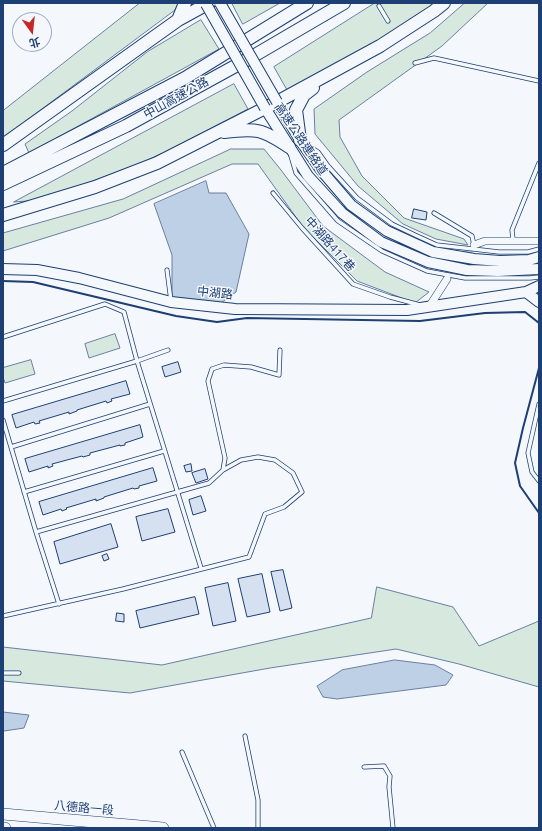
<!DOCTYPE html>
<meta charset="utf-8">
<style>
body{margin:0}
#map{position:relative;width:542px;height:831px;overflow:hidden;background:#f4f7fb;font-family:Ubuntu,"Noto Sans TC",sans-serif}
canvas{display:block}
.frame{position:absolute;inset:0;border:4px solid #1d3f73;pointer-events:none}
.north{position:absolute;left:12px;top:12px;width:40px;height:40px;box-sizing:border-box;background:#f4f7fb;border:1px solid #9eadc5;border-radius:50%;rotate:165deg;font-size:11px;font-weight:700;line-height:16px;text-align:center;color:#1d3f73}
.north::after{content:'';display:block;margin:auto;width:14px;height:18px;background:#c62828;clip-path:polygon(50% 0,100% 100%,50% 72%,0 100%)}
</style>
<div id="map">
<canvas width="542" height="831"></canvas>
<div class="frame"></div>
<div class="north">北</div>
</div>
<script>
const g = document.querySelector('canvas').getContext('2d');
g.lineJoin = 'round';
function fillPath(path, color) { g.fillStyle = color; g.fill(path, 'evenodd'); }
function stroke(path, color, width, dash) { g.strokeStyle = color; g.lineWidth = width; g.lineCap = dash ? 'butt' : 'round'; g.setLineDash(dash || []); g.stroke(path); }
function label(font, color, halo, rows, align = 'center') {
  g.font = font + ' Ubuntu,"Noto Sans TC",sans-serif'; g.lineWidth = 3; g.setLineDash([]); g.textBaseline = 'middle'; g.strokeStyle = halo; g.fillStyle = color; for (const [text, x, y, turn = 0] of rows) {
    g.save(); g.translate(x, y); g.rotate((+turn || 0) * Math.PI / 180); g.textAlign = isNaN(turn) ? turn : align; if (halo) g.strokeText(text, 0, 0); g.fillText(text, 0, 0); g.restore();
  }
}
const green = new Path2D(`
 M140,3H179L175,10L3,138V111Z
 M232,3H280L243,24Z
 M375,3H437L373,46L287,90L274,67Z
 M465,3H488L442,46L339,120L340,137L362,176L404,218L464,239L468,245L436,239L403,224L358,186L315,134L314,109L367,72L430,33Z
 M201,20L219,49L29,153L25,144L72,111L147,52Z
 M234,84L248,109L169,150L139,164L41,200L14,202Z
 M231,149H264L281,170L323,226L385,272L429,292L415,303L357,281L303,227L258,164H232L109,218L3,251V233L123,199Z
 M115,334L120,348L89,358L85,344Z
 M31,360L35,374L5,383L3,377V368Z
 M377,587L453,607L479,646L539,621V687L459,664L396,649L270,668L130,693L3,681V647L162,665L371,618Z`);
const water = new Path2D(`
 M206,181L209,193H226L249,234L236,292L221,303L176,301L172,297V255L154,204Z
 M395,660L435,665L453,675L446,685L337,699L323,697L317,686L342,670Z
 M3,712L29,715L24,728L4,731Z`);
const building = new Path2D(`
 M414,209L427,212L426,220L412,218Z
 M178,362L181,372L165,377L162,367Z
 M126,381L130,394L111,399L112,401L107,403L106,401L77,410V411L69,414V412L39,421L40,423L35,424L34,422L16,428L12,415Z
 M140,425L143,437L125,443V445L120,446V445L90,453V455L83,457L82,456L52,464L53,466L48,468V466L29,472L25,459Z
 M191,464L192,471L186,472L184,466Z
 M153,468L157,481L139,486V488L134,489L133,488L104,497V498L96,501V499L66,508L67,509L62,511L61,509L43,515L39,502Z
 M205,469L208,479L196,483L192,473Z
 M201,496L206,511L193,515L189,500Z
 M168,509L175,532L142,541L136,517Z
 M111,524L118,547L60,564L54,542Z
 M107,554L109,559L104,561L102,556Z
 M283,570L292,608L280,611L271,572Z
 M262,574L270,612L247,617L238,579Z
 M228,583L236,621L213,626L205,588Z
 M195,597L199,614L140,628L136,611Z
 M117,613L124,614V622L116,621Z`);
const streetTunnel = new Path2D(`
 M447,279L474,245`);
const lane = new Path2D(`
 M379,6L388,21
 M415,63L434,58L539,81
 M309,146L318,152L328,166L357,198L392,224L415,235L437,245L473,249L499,252H528L539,249
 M291,156L296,173L338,221L382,251L427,271L465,278H530L539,277
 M273,193L302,228L353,284L390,297L420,305
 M434,213L472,236L474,245
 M513,240L512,230L539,163
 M167,270L171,301
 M3,337L105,304L124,312L137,361L201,568
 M3,401L137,361L168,350
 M539,404L528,453L532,472L539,481
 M3,420L36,532L59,604
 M11,447L150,404
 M223,470L225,458L208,381L212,369L224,365L251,367L279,375L280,350
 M24,492L164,451
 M3,616L123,589L249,557L265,514L284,507L302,492L293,473L275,460L258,457L241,460L223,470L209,483L36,532
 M3,673H19
 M245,736L258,800V828
 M182,752L214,828
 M364,767L384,766L390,776L389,787L393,828`);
const street = new Path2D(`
 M474,245L485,241H539
 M429,307L447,279`);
const secondary = new Path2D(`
 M277,102L300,140L321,170L351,205L387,231L433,252L474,259L500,261L529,260L539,257
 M265,108L308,176L342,213L381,242L428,262L467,270L498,271L539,269
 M3,269L37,270L79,278L171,302L235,309L407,310L526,292L539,286
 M526,292L539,302`);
const primary = new Path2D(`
 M3,814L163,828
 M3,828H5`);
const highway = new Path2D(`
 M178,20L185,3
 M224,132C257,128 262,129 289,147
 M300,140L296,110L304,95L313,88
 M3,145L178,20L209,3
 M3,173L185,78L307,3
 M3,184L126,126L250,58L344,3
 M3,215L95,187L157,163L277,102L380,46L434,11L444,3`);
const secondaryBridge = new Path2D(`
 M220,3L277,102
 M206,4L265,108`);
const wall = new Path2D(`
 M3,281L33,282L176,316L217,322L247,318L420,321L485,313L525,312L539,323
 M539,368L523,428L515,463L520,486L539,513`);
const streetNames = [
 ["中山高速公路",176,98,-29],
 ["高速公路連絡道",301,139,56],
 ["中湖路417巷",330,244,48],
 ["中湖路",215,293,6],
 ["八德路一段",84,808,5]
];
fillPath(green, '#d7e8df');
stroke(green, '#687fa3', 1);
fillPath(water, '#bed0e5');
stroke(water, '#687fa3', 1);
fillPath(building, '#d5e0f0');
stroke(building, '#1d3f73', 1);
stroke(streetTunnel, '#c9d2e0', 7, [7, 3.5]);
stroke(lane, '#1d3f73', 5);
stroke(street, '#1d3f73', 8);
stroke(secondary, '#1d3f73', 12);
stroke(primary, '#1d3f73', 12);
stroke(highway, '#1d3f73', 14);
stroke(lane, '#f4f7fb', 3.5);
stroke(street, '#f4f7fb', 7);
stroke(secondary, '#f4f7fb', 10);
stroke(primary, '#f4f7fb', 11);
stroke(highway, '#f4f7fb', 12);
stroke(secondaryBridge, '#1d3f73', 12, []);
stroke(secondaryBridge, '#f4f7fb', 10);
stroke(wall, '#1d3f73', 2);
label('12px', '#1d3f73', '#f4f7fb', streetNames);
</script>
